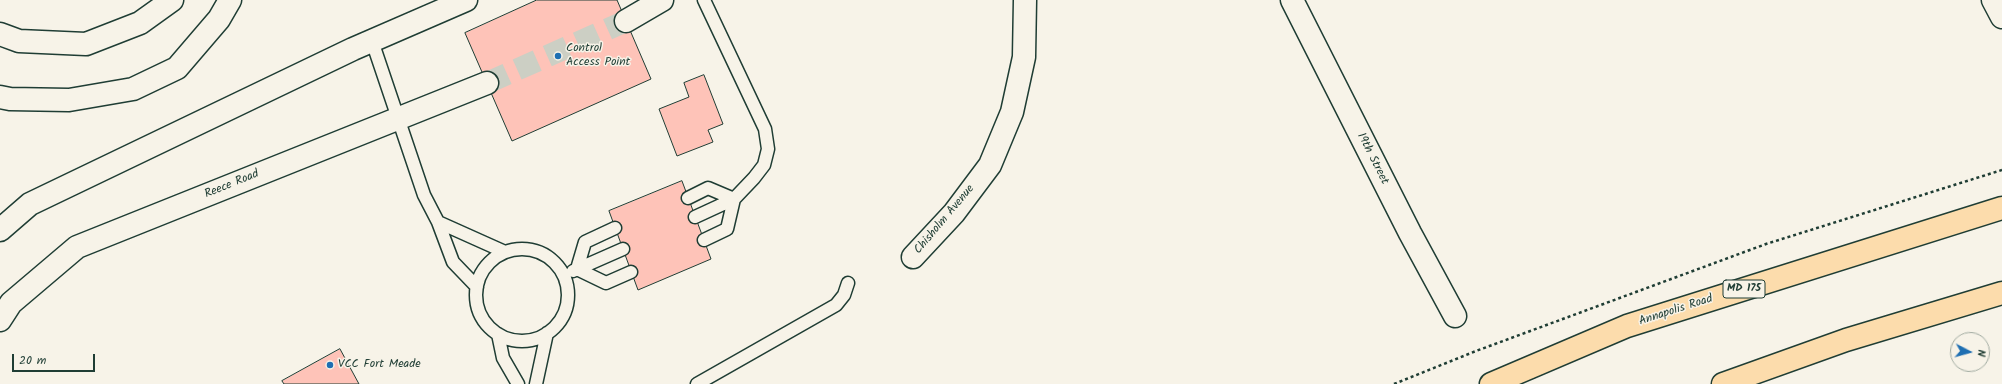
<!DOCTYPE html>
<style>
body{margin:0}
#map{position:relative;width:2002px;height:384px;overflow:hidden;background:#f7f3e8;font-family:Kalam,sans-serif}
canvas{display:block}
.north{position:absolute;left:1950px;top:332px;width:40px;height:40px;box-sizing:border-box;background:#f7f3e8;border:1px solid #a1aaa0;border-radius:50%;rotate:96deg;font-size:11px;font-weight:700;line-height:16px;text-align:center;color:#1f3d34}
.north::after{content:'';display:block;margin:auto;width:14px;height:18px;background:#1f6fb2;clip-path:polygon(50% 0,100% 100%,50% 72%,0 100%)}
.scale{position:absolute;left:12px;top:354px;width:83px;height:18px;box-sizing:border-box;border:2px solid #1f3d34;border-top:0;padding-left:5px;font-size:12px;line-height:14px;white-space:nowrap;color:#1f3d34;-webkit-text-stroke:3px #f7f3e8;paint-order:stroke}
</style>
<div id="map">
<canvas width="2002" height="384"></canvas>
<div class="north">N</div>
<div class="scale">20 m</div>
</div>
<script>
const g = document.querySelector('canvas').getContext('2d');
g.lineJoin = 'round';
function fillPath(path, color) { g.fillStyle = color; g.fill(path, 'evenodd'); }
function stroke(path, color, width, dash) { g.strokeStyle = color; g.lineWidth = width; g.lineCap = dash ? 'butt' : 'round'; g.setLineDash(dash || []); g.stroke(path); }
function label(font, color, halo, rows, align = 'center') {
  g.font = font + ' Kalam,sans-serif'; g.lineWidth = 3; g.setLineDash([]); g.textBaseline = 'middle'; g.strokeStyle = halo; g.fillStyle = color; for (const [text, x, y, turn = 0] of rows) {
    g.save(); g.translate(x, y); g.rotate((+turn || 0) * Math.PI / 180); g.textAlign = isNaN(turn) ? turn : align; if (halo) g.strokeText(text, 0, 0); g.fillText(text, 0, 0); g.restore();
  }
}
const building = new Path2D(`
 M537,0H617L651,79L512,141L465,33Z
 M704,75L723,124L708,130L713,142L677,156L659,109L689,97L684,83Z
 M682,181L711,259L638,290L609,211Z
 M340,349L359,384H284L282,381Z`);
const secondaryTunnel = new Path2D(`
 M487,83L626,21`);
const path = new Path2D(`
 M1394,384L1476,351L1766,244L2002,170`);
const lane = new Path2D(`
 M372,41L424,195L438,222L453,262L477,287
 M688,198L708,188L734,199L727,229L704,240
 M695,217L734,199L754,178L764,165L768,149L765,129L704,0
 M438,222L505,252
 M615,228L585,242L577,269L606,283L631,272
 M476 295a46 46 0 1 1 92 0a46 46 0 1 1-92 0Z
 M573,271L623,249
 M498,334L503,358L518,384
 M536,384L547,333
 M697,384L836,305L844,295L848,283`);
const street = new Path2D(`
 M1292,0L1410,233L1455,316
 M1993,0L2002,17
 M913,257L954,213L990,165L1012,112L1024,57L1025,0`);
const secondary = new Path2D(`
 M626,21L662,0
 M0,34L19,41L86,44L140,23L172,0
 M0,97L10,99L69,100L133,89L177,68L219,19L230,0
 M0,230L30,204L353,49L466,0
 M0,320L11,303L77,247L487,83`);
const primary = new Path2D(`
 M1491,384L1627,326L2002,208
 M1723,384L1846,340L2002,293`);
const markers = [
 [558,56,4,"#1f6fb2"],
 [330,365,4,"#1f6fb2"]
];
const shields = [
 [1744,289,42]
];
const shieldNames = [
 ["MD 175",1744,289]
];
const poiNames = [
 ["Control",566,49],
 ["Access Point",566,63],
 ["VCC Fort Meade",338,365]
];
const streetNames = [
 ["19th Street",1372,159,63],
 ["Reece Road",232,185,-22],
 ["Chisholm Avenue",945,220,-50],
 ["Annapolis Road",1676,311,-18]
];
fillPath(building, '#fec3b8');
stroke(building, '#1f3d34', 1);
stroke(secondaryTunnel, '#cccfc4', 22, [22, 11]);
stroke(lane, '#1f3d34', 15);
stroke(street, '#1f3d34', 25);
stroke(secondary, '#1f3d34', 25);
stroke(primary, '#1f3d34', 25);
stroke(path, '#1f3d34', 2.5, [3, 3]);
stroke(lane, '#f7f3e8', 12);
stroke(street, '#f7f3e8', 22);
stroke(secondary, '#f7f3e8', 22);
stroke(primary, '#fcdcac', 22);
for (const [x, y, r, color] of markers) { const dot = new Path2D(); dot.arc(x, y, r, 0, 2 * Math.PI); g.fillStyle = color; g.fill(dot); stroke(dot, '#f7f3e8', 1.5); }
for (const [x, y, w] of shields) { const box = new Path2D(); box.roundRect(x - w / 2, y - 9, w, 18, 3); g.fillStyle = '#f7f3e8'; g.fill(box); stroke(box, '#1f3d34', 1); }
label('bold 11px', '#1f3d34', null, shieldNames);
label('12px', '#1f3d34', '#f7f3e8', poiNames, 'left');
label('12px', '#1f3d34', '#f7f3e8', streetNames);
</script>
